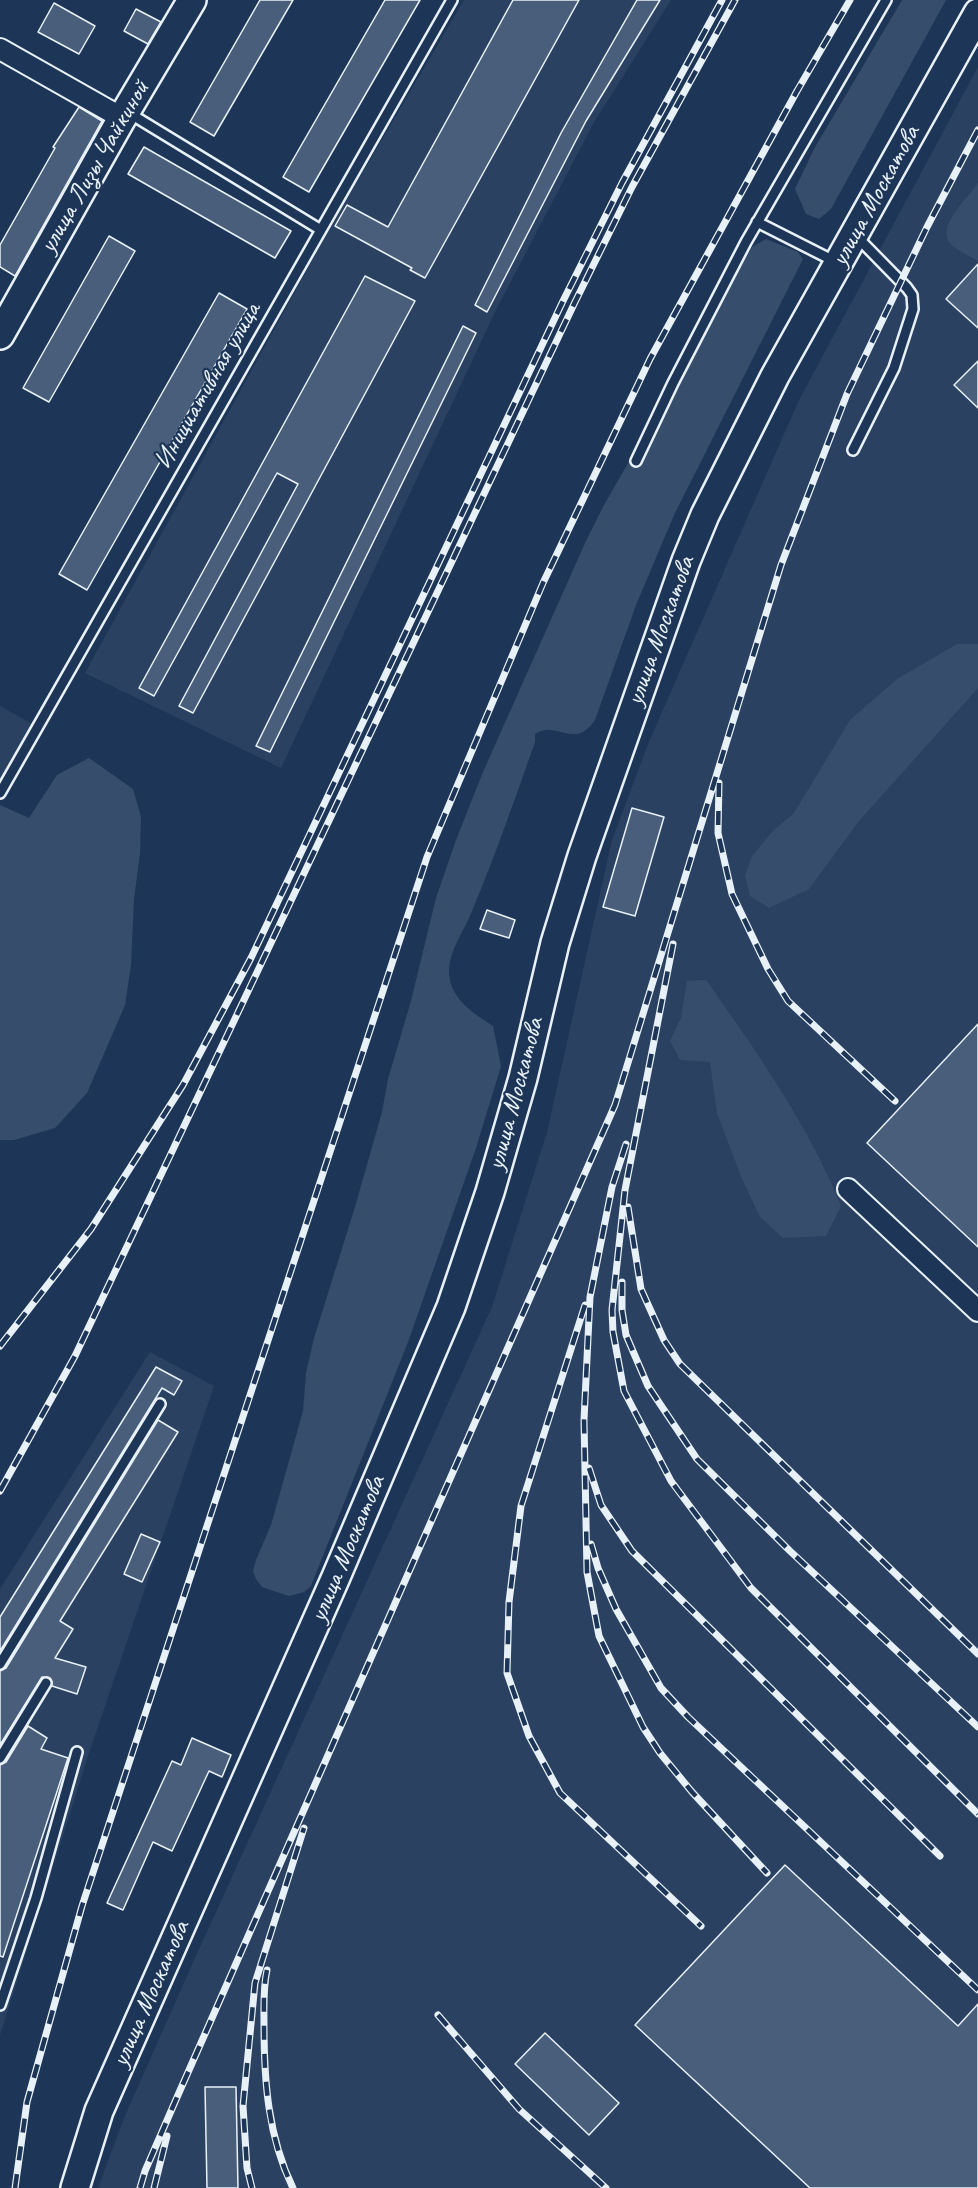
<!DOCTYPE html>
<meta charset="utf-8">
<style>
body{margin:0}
canvas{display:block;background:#1d3557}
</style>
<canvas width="978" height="2188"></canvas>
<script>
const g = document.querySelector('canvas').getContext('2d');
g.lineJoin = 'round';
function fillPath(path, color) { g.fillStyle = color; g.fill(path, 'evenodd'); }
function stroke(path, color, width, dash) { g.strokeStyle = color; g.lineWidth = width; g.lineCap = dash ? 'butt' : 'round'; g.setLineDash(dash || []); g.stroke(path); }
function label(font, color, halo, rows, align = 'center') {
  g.font = font + ' Caveat,sans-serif'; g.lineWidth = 4.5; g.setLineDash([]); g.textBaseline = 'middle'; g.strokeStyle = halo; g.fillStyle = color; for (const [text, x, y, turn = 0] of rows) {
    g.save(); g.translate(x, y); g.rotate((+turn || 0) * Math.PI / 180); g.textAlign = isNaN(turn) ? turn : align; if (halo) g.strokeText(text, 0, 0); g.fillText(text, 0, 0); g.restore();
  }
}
const built = new Path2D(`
 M464,0H671L593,124L495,312L281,768L85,673L330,228Z
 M978,67V2188H98L124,2118L195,1958L492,1307L547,1132L612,840L648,744L799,400Z
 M0,706L32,724L0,779Z
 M150,1352L214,1386L89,1753L0,2035V1589Z`);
const green = new Path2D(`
 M902,0H946L831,209L819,219L806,214L795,189L814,149Z
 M978,183V261C971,257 954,249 950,243C936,226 968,198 978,183Z
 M766,239L798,252L803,259L674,515L636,605L595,720C574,751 557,719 535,734V742C515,799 495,856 472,911C465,930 449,950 449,971C449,998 473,1013 493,1026L501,1066L476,1148L408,1342L311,1586L304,1592L289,1596L262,1587L256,1579L253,1571L256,1560L271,1525L303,1411L306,1373L314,1338L355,1207L382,1112L388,1079L411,1001L436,898L456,840L483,772L586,541L604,505L752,247Z
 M957,644H978V688L859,821L809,889L769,908L750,896L745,875L752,856L772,832L794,813L850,720L897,679Z
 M89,758L133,789L141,817L140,853L134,899L131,965L125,1005L87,1093L55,1128L14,1140H0V805L29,818L57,775Z
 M706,980C756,1051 808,1124 841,1206L826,1236L783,1238L760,1217L742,1179L717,1113L710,1062L680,1060L670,1041L681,1018L687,981Z`);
const building = new Path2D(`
 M260,0H293L214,136L190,122Z
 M385,0H420L309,192L283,177Z
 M513,0H579L425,278L410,270L412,268L335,226L347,205L388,227Z
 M637,0H660L586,121L487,312L475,305L561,133Z
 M54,3L95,26L79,54L38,32Z
 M136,9L161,22L148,44L124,31Z
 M79,107L102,121L15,276L0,267V245L55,148L53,147Z
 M144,147L291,231L275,258L128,174Z
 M109,236L135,251L49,402L23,388Z
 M978,264V328L946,299Z
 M365,276L415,301L193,713L179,706L298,484L277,473L154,696L139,688Z
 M219,293L247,309L87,590L59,574Z
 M463,326L476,333L270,752L256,746Z
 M978,361V408L954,385Z
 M632,808L664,817L635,916L603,907Z
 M487,910L515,920L509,938L480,929Z
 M978,1024V1247L867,1143Z
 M156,1367L182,1381L174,1395L162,1388L0,1651V1617Z
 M158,1420L178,1432L60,1621L73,1629L55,1658L86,1667L77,1694L52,1686L50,1678L42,1677L0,1745V1671L6,1668Z
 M141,1534L160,1542L142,1582L124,1574Z
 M28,1726L47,1738L41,1749L68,1758L3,1957L0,1956V1765L6,1762Z
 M192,1738L231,1755L222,1777L209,1771L172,1851L153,1842L123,1910L107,1903L172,1761L181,1765Z
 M785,1865L958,2026L978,2004V2188H810L635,2025Z
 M545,2033L619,2103L589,2135L515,2064Z
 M205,2087H236L238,2188H207Z`);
const service = new Path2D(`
 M129,113L321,230
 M757,222L836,262
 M853,450L894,368L913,309L912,295L907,288L856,236
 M636,461L673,383L746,242L886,0
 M0,793L452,0
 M0,1664L160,1404
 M0,1758L46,1683
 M0,2005L36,1898L77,1752`);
const minor = new Path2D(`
 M0,49L122,118
 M848,1189L978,1311`);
const secondary = new Path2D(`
 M0,335L122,118L192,0
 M75,2188L99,2111L336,1577L451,1307L490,1192L523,1078L555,943L582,856L686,561L705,515L775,376L978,13`);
const rail = new Path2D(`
 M719,783L718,833L732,894L768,969L788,1001L895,1101
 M673,944L625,1190L612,1310L613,1332L624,1391L671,1481L751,1588L978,1814
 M626,1144L612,1187L590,1297L584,1420L587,1572L599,1636L643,1727L660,1753L692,1792L767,1873
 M628,1207L641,1289L664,1340L680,1364L978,1654
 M622,1282V1310L626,1335L648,1386L697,1459L790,1551L978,1727
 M585,1305L521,1506L509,1602L507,1673L529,1736L560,1793L701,1926
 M0,1346L91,1229L183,1085L251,958L563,301L622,183L722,0
 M589,1468L601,1505L632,1551L940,1856
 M0,1491L75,1356L575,302L632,187L735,0
 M591,1544L598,1568L616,1609L661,1688L688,1717L978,1990
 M267,1970C263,1988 264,2006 264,2025C264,2081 268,2137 293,2188
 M438,2015L519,2109L606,2188
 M15,2188L27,2102L82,1906L427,857L543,583L650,359L797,91L850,0
 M140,2188L145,2171L178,2095L615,1105L781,565L847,394L927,227L978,130
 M154,2188L167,2136
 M252,2188L247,2168L243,2106L255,1983L304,1828`);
const streetNames = [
 ["улица Лизы Чайкиной",95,167,-60],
 ["улица Москатова",876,196,-61],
 ["Инициативная улица",208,386,-60],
 ["улица Москатова",661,631,-70],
 ["улица Москатова",516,1094,-75],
 ["улица Москатова",348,1549,-67],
 ["улица Москатова",151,1994,-66]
];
fillPath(built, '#2a4162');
fillPath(green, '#374d6c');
fillPath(building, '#495e7a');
stroke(building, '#e8f1f8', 1.5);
stroke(service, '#e8f1f8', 14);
stroke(minor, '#e8f1f8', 24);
stroke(secondary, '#e8f1f8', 32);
stroke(service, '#1d3557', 9);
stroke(minor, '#1d3557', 20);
stroke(secondary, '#1d3557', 27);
stroke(rail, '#e8f1f8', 7);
stroke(rail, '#1d3557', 4.5, [14]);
label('26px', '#e8f1f8', '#1d3557', streetNames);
</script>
